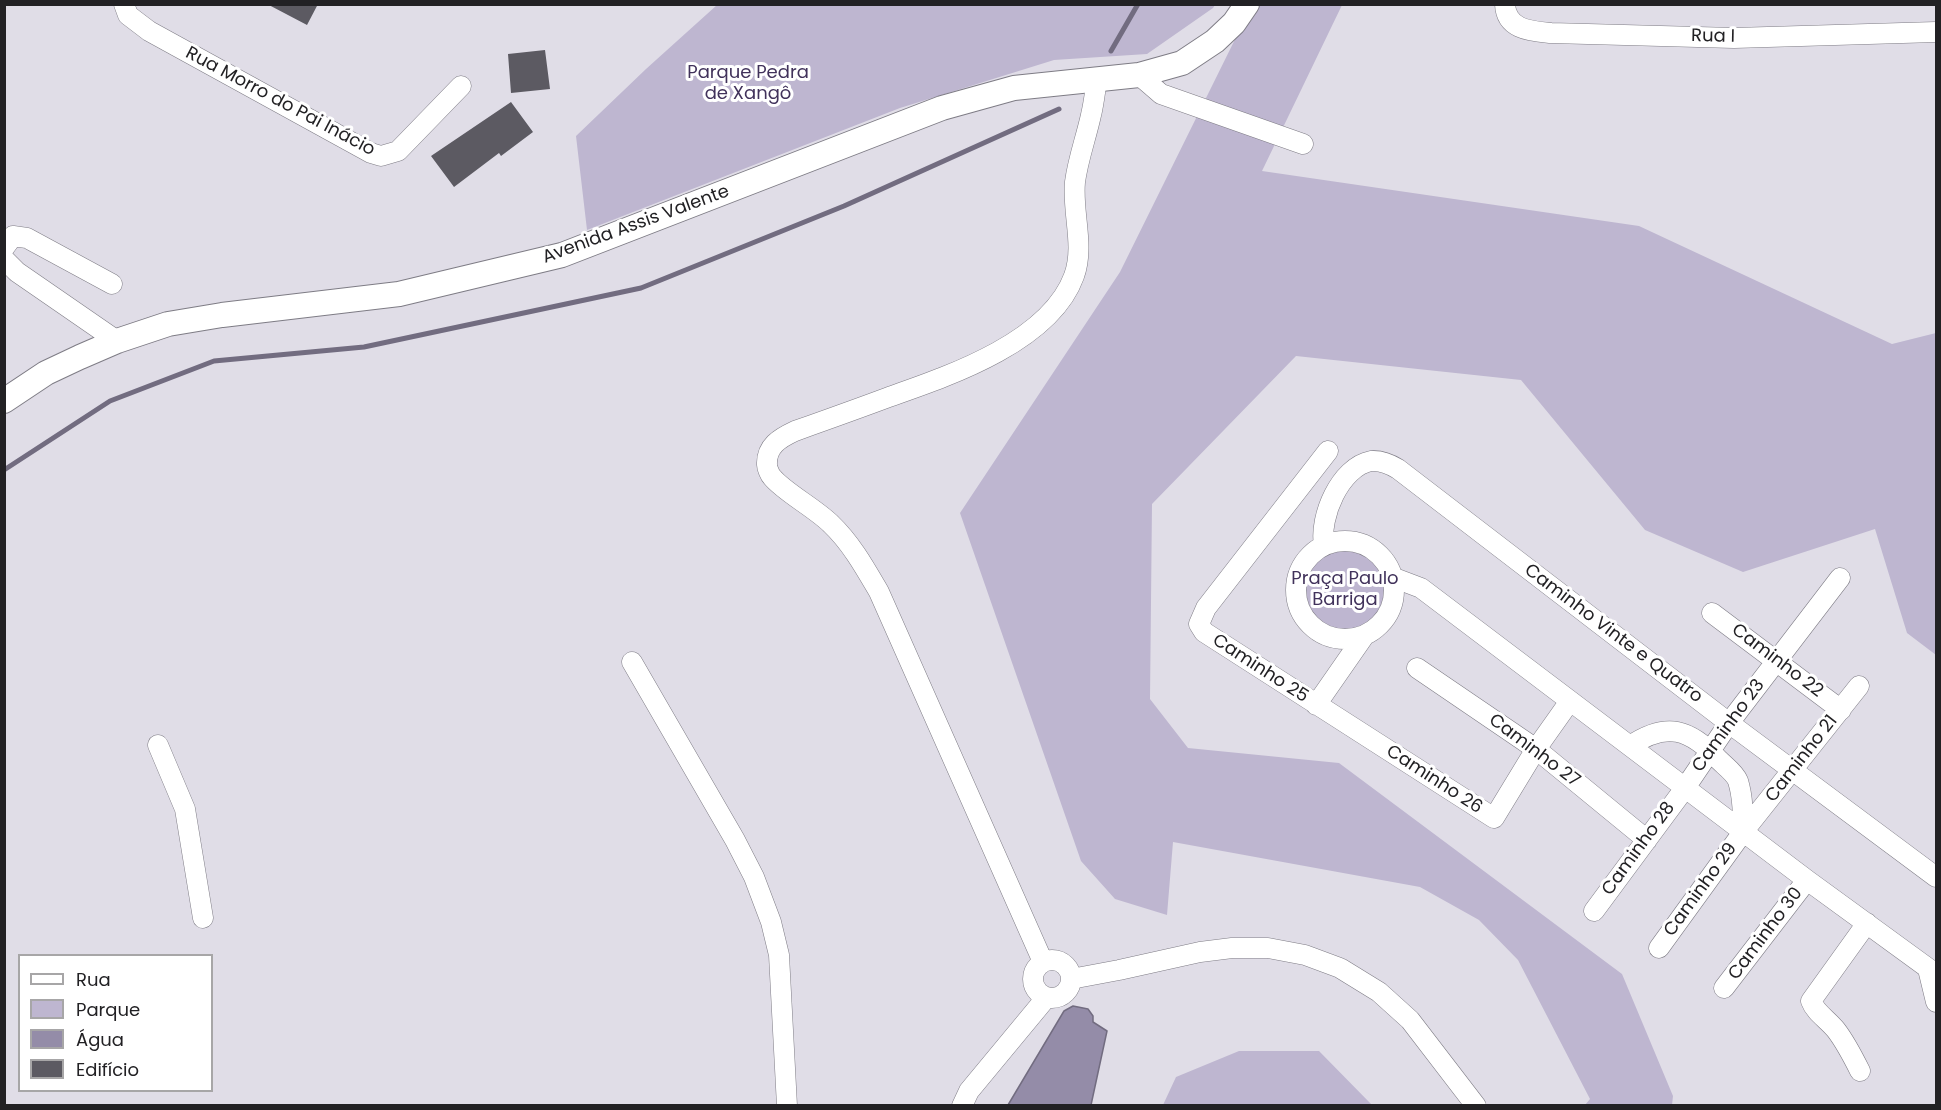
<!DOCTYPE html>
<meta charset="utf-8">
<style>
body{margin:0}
#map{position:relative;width:1941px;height:1110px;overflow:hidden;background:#e0dde7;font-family:Poppins,sans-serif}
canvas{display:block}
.frame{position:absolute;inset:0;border:6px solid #222124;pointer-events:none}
.legend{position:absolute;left:18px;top:954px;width:195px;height:138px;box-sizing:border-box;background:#fff;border:2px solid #a7a6a7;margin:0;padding:8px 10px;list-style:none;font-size:18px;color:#222124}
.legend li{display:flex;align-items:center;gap:12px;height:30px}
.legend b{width:30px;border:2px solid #a7a6a7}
</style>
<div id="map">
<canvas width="1941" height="1110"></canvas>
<div class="frame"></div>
<ul class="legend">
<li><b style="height:8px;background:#fff"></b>Rua</li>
<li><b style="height:16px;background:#beb6d0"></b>Parque</li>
<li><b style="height:16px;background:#948ca8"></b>Água</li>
<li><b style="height:16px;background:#5c5a62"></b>Edifício</li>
</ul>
</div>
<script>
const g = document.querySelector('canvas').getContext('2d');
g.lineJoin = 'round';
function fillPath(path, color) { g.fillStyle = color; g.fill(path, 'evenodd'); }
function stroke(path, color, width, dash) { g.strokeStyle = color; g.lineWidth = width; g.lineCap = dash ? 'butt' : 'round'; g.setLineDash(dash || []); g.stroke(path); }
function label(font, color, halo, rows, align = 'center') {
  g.font = font + ' Poppins,sans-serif'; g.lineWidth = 6; g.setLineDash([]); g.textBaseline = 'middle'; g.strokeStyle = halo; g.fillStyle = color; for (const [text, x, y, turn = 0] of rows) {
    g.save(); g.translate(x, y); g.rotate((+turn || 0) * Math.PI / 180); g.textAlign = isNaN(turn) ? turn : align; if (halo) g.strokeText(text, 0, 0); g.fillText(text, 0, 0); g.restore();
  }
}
const green = new Path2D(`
 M717,5V4L1215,5L1213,8L1147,54L1054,60L900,108L587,230L576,136L646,69Z
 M1252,5H1342L1262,171L1639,226L1892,344L1936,333V655L1907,633L1875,529L1743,572L1645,530L1521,380L1296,356L1152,504L1150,699L1188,748L1339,763L1622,974L1673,1096L1672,1105H1585L1590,1099L1518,960L1479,920L1420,887L1173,842L1167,915L1115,899L1081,861L960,513L1120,272Z
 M1306 590a39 39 0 1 1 78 0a39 39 0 1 1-78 0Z
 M1239,1051H1319L1372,1105H1163L1176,1077Z`);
const water = new Path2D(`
 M1073,1006L1088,1009L1093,1016V1022L1107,1031L1091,1105H1008L1064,1011Z`);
const stream = new Path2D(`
 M1111,51L1138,4
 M4,470L110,401L214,361L364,347L641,288L844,206L1059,109`);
const building = new Path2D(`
 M267,4H318L307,25Z
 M545,50L550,89L511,93L508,54Z
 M511,102L533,132L501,156L499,153L454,187L431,156Z`);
const minor = new Path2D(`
 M124,4L128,15L149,31L371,153L381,156L398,151L461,86
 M1505,4C1506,30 1531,31 1551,33L1734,38L1936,32
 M1139,75L1161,94L1303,144
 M4,248L13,236L27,238L112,284
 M4,259L17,272L117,341
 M1328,451L1206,608L1199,624L1204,632L1494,818L1536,749L1570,701
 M1296 590a49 49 0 1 1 98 0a49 49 0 1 1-98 0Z
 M1324,545C1319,517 1340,467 1371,461C1382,460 1390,464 1398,469L1729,723L1936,877
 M1392,577L1421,588L1807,880L1936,974
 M1712,613L1841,710
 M632,662L735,840L754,877L771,922L779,955L787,1106
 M1417,668L1536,749L1647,840
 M1316,705L1364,636
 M158,745L185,809L203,918
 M1630,746C1667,721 1690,729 1719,760C1725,766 1735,773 1738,781C1743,797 1743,815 1743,832
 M1594,911L1685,788L1729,723L1840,578
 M1659,948L1743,832L1859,686
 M1033 979a19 19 0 1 1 38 0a19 19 0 1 1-38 0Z
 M1043,962L879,592C865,568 851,543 831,524C815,508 784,492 772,477C770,475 767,468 767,465C766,446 780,438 795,431C826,420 857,409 889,397C949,376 1050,342 1074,276C1085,246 1072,213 1075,182C1078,159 1086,138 1091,115C1094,103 1095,91 1097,79
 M1928,969L1936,1002
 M1071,979L1119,970L1200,952L1232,948H1268L1305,955L1340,968L1379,992L1410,1020L1476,1106
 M1724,988L1807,880
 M1860,1071C1853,1057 1846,1043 1836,1030C1828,1020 1815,1012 1811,1001L1867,923
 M962,1106L969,1091L1046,998`);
const major = new Path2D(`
 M4,401L46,373L80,357L117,341L168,324L222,315L399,294L562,255L942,108L1014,88L1139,75L1182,63L1215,41L1234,23L1247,4`);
const streetNames = [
 ["Rua I",1713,37,1],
 ["Rua Morro do Pai Inácio",280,102,28],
 ["Avenida Assis Valente",636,225,-20],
 ["Caminho Vinte e Quatro",1613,634,37],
 ["Caminho 22",1777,661,37],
 ["Caminho 25",1260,669,33],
 ["Caminho 23",1729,726,-54],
 ["Caminho 27",1534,751,37],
 ["Caminho 21",1802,759,-52],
 ["Caminho 26",1434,780,33],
 ["Caminho 28",1639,849,-54],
 ["Caminho 29",1701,890,-54],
 ["Caminho 30",1766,934,-53]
];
const parkNames = [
 ["Parque Pedra",748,73],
 ["de Xangô",748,94],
 ["Praça Paulo",1345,579],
 ["Barriga",1345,600]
];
fillPath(green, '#beb6d0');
fillPath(water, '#948ca8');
stroke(water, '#726c80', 1.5);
stroke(stream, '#726c80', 5);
fillPath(building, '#5c5a62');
stroke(minor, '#7e7c85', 21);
stroke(major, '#7e7c85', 26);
stroke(minor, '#fff', 20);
stroke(major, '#fff', 24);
label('18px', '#222124', '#fff', streetNames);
label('18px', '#41325b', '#fff', parkNames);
</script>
